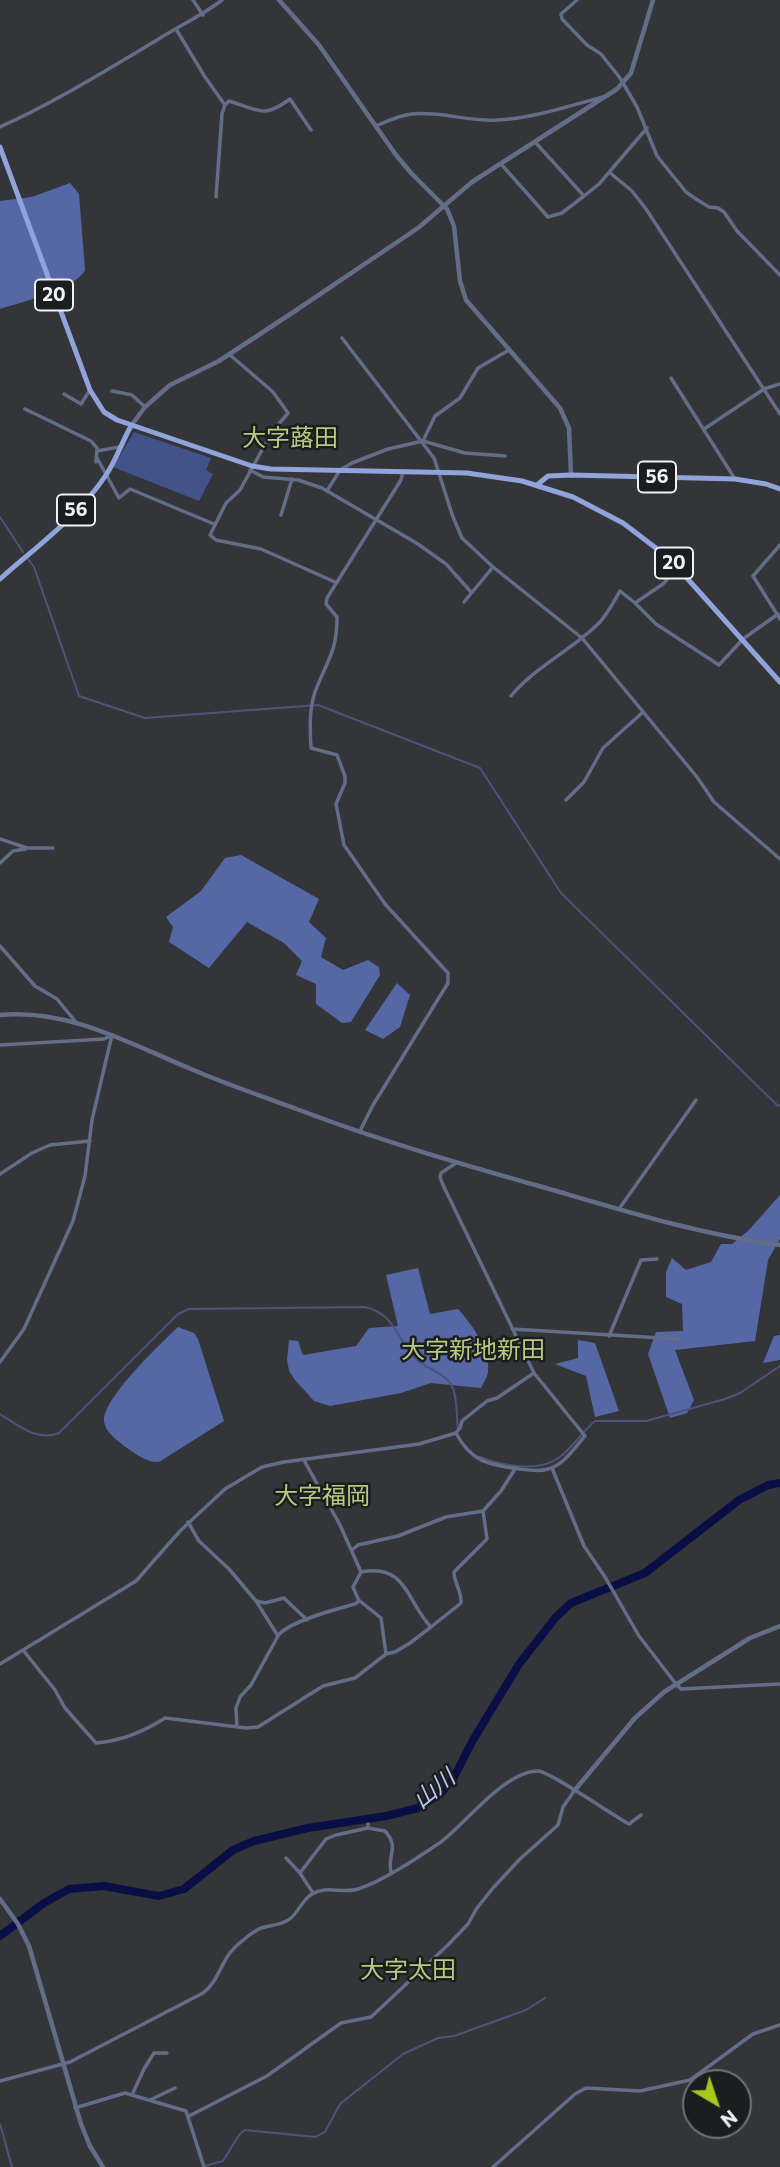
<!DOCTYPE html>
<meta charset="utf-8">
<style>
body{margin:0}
#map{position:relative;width:780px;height:2167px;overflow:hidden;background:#343539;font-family:Commissioner,sans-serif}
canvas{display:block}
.north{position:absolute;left:682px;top:2069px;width:70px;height:70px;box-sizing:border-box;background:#1c1d1f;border:2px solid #717274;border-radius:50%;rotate:141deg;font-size:19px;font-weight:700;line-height:28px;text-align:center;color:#f0f1f4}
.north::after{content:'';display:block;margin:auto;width:24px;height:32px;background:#a8c71d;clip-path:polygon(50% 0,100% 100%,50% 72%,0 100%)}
</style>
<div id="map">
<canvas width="780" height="2167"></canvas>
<div class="north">N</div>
</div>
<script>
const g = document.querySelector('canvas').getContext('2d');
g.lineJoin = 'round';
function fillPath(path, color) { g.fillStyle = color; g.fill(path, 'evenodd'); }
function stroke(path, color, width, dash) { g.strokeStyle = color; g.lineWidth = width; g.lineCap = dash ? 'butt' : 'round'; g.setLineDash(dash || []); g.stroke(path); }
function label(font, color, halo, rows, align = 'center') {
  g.font = font + ' Commissioner,"Noto Sans JP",sans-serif'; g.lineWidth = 5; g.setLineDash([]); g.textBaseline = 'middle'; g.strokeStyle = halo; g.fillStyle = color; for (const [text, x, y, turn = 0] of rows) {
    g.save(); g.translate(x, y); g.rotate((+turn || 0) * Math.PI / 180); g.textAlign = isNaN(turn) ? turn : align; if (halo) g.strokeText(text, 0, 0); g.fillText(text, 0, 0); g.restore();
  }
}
const green = new Path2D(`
 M134,432L211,458L206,470L213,474L199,501L113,467Z`);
const forest = new Path2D(`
 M70,183L79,194L85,270C76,289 21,302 0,309V201L32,197Z
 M241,855L319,899L309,922L326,938L321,957L343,970L368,960L379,967L380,975L351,1022L342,1023L316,1004V984L296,975L302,961L284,943L247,922L209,968L169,942L173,927L166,917L201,891L225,858Z
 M397,983L410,995L400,1027L383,1039L365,1030Z
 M780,1195V1239L768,1260L755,1341L675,1350L694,1400L687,1413L670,1418L648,1354L656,1332L683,1331L682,1304L666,1297V1272L672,1258L686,1270L711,1262L721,1244H732L748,1231Z
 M418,1268L430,1314L458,1309C472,1325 491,1349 488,1373C487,1378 483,1383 481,1388L431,1383L401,1393L330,1406L314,1401L295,1380L289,1371L287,1360L289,1340L298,1341L303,1355L356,1346L369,1328L398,1326L386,1275Z
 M178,1327L194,1333L198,1339L224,1421L159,1462C147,1463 134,1453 124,1446C116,1439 105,1432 104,1421C103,1398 161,1343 178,1327Z
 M780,1335V1360L763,1363L774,1336Z
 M578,1340L595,1343L619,1411L595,1417L586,1376L555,1364L578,1358Z`);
const stream = new Path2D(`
 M0,517L23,552
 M28,559L34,567L79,696L145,718L318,705L480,768L561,893L778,1106L780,1105
 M0,1414C18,1425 37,1442 59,1433L178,1314L189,1309L365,1307C396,1314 397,1341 417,1360C427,1369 445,1373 452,1386C458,1398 456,1415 458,1429
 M480,1457C502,1466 540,1473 560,1457C573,1447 583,1431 595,1421H646L725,1399L740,1393L780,1366
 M0,2124L12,2167
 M205,2166L223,2161L239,2135L245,2130L315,2137L325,2132L340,2104L403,2054L438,2038L454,2036L526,2010L545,1998`);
const river = new Path2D(`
 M0,1936L44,1903L69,1889L104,1886L159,1896L184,1889L233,1850L254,1841L308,1828L386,1816L418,1808L440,1794L453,1779L473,1740L519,1664L556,1617L571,1603L645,1573L739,1500L768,1485L780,1483`);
const minor = new Path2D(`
 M193,0L203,15
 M577,0L561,14L562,19L587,45L601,54L620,78L637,107L657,156L686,192L696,199L709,207L718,208L724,212L737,231L780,275
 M176,29L205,77L225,105
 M376,126C387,121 401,115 412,114C441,111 469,122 498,120C534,118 569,106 603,97
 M0,127C55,102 105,71 157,40C179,26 201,16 222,0
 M535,142L584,196L599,184L647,128
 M501,164L548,217L562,213L584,196
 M609,172L632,191L646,209L780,414
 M216,197L222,114L225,105L229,101C259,110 263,119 290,99L311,130
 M342,338L434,458L453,517L462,538L493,567L582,638L697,777L714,802L780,859
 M229,354L273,392L288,413L272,432L240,490L226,503L210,535L216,540L261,549L335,582
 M671,378L735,479
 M112,391L132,395L145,407
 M64,394L81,404L90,390
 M25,409L91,441L97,448L96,462
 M704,429L764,389L780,384
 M423,441L435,416L460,398L478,368L509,350
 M97,451L119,447
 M97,458L119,498L130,489L214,524
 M250,470L263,477L298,480L322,488L418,544L446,564L471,592
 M327,491L340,470L352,463L388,449L423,441L465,453L505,456
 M281,515L292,479
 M780,545L753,576L780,619
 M678,567L663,584L635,603L656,624L719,665L743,639L778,614
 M464,602L493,567
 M511,696C536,666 572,650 599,623C608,614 614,601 620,591L635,603
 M566,800L584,782L603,748L642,713
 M0,839L27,848H53
 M0,863L13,851L25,849
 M0,946L35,986L57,999L75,1021
 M0,1045L104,1039L110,1036
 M360,1131L373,1105L448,983V973L385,904L344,845L336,804L345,783V776L337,755L311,748C310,730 309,709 315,692C327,660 337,653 337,617L326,604L327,598L401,480L403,472
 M456,1163L441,1173L440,1177L443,1185L534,1373L585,1436C574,1448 564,1465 548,1469C539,1472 528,1470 520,1469C489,1465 471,1462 456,1433
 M0,1174L32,1153L50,1145L90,1141
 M619,1209L696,1100
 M512,1329L678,1339
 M609,1336L641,1260L657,1259
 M0,1362L24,1329L73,1221L85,1176L92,1120L112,1035
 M305,1462L340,1525L361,1572
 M552,1468L584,1546L605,1577L639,1636L676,1684L681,1689L780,1684
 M188,1522L199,1541L229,1569L256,1601L278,1636L251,1685L240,1697L236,1708L237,1727
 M352,1550L358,1545L398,1536L446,1517L483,1511L501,1491L515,1469
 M256,1601L265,1603L284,1598L307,1620
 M360,1601L381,1618L386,1654
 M278,1636C286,1622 337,1609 355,1604L359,1601L353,1587L361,1572C407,1563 406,1601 431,1627L461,1603C462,1591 454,1583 454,1572L487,1539L483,1511
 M23,1650L55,1690L65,1708L96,1743C120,1741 145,1731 165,1718L246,1728L258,1727L323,1686L355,1678L386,1654L395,1652L410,1643L431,1627
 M0,1664L136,1581L180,1531L225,1489L262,1467L284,1462L419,1444L456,1433L460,1428L462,1421L487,1401L497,1398L534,1373
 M368,1824V1828L385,1831C400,1848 387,1854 391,1872
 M286,1858L300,1873L313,1893
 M300,1873L326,1839L336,1835L368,1828
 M0,2081L70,2062L203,1993C215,1984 218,1972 226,1959C231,1949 247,1936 257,1930C268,1924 280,1927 291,1918C299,1911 303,1899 312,1894C327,1885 342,1894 358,1889C382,1882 420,1856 441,1842C466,1823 505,1771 538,1771C549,1771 614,1816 629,1824L641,1815
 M132,2095L144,2069L154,2053H167
 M152,2099L175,2088
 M75,2108L125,2093L186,2111L204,2167
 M189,2116L267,2076L341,2023L371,2017L448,1945L468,1924L477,1908L493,1888L520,1859L558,1825L563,1807L574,1791
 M493,2167L575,2094L586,2088L640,2091L690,2080L753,2034L780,2025`);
const tertiary = new Path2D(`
 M279,0L319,45L396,155L411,173L447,209L454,226L460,281L466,300L560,408L569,428L571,475
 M131,426L145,407L170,385L219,361L295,311L418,228L472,182L617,89L631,73L653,0
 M0,1015C70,1009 128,1043 191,1069C230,1086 271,1099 310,1114C390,1144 472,1167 553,1190C628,1212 703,1235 780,1245
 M574,1791L635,1718L664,1692L750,1638L780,1626
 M0,1899L18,1924L29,1946L81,2124L90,2146L103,2167`);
const primary = new Path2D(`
 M0,147L90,390L104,412L117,420L252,466L271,469L467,473L522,481L573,497L623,523L669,558L780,682
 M537,485L548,476L571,475L735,479L766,484L780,489
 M0,579C36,547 79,516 106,475C116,460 122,442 131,426`);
const shields = [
 [54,295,38],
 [657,477,38],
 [76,510,38],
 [674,563,38]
];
const shieldNames = [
 ["20",54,295],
 ["56",657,477],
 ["56",76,510],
 ["20",674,563]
];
const waterNames = [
 ["山川",434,1789,-39]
];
const quarterNames = [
 ["大字蕗田",290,438],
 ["大字新地新田",473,1350],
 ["大字福岡",322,1496],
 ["大字太田",408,1970]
];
fillPath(green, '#425389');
fillPath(forest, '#5568a5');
stroke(stream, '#4e537a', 2);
stroke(river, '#090f45', 8);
stroke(minor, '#636d88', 3.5);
stroke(tertiary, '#636d88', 4.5);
stroke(primary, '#90a3da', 5);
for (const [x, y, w] of shields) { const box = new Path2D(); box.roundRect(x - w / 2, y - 15.5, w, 31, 5); g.fillStyle = '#1c1d1f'; g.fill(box); stroke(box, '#f0f1f4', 2); }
label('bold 19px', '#f0f1f4', null, shieldNames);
label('italic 23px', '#b6c9fe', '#1c1d1f', waterNames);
label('24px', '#b7ca80', '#1c1d1f', quarterNames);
</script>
